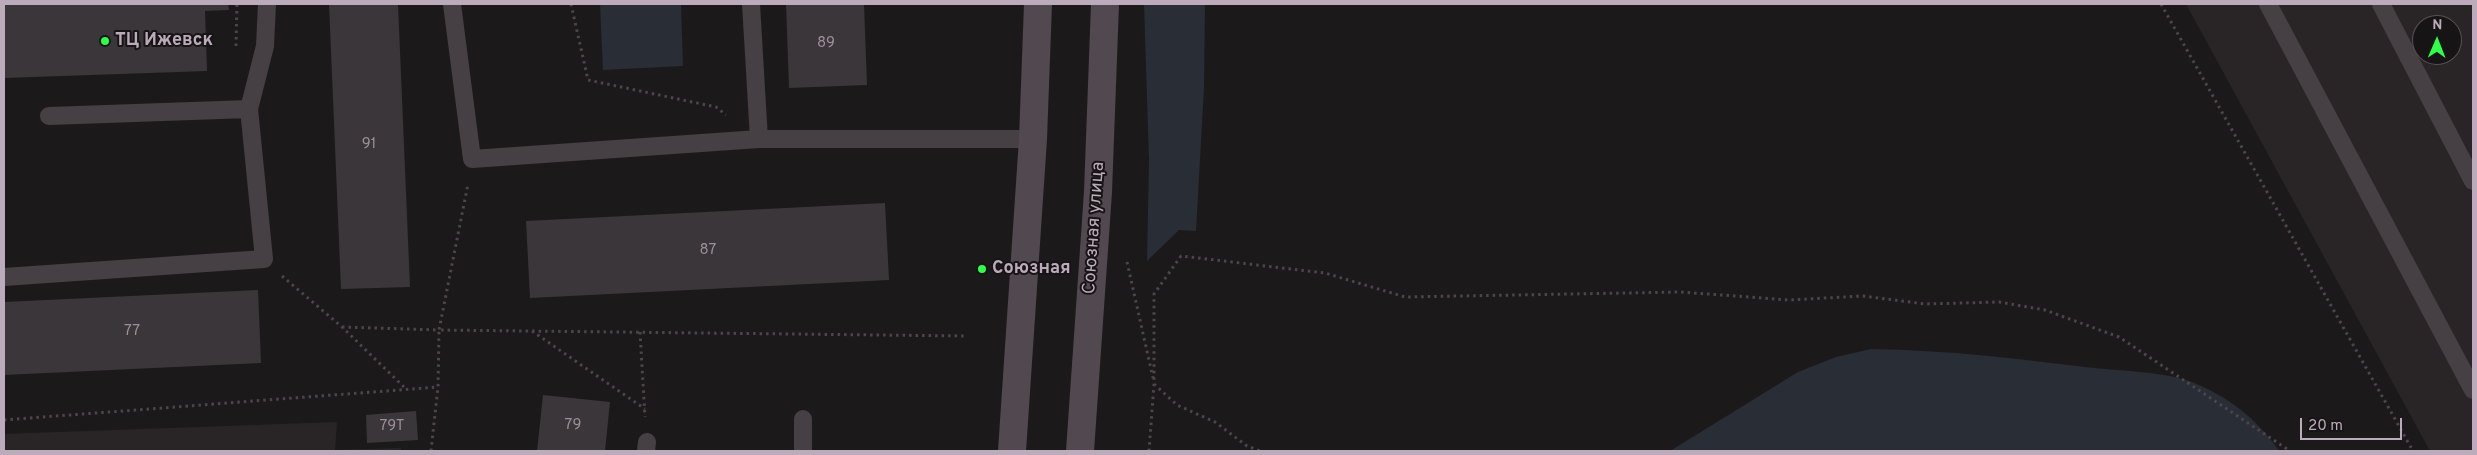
<!DOCTYPE html>
<meta charset="utf-8">
<style>
body{margin:0}
#map{position:relative;width:2477px;height:455px;overflow:hidden;background:#1c191b;font-family:Overpass,sans-serif}
canvas{display:block}
.frame{position:absolute;inset:0;border:5px solid #bcabba;pointer-events:none}
.north{position:absolute;left:2412px;top:15px;width:50px;height:50px;box-sizing:border-box;background:#171416;border:1px solid #595058;border-radius:50%;rotate:1deg;font-size:14px;font-weight:700;line-height:20px;text-align:center;color:#bcabba}
.north::after{content:'';display:block;margin:auto;width:18px;height:22px;background:#2fff48;clip-path:polygon(50% 0,100% 100%,50% 72%,0 100%)}
.scale{position:absolute;left:2300px;top:418px;width:102px;height:22px;box-sizing:border-box;border:2px solid #bcabba;border-top:0;padding-left:6px;font-size:15px;line-height:18px;white-space:nowrap;color:#bcabba;-webkit-text-stroke:4px #171416;paint-order:stroke}
</style>
<div id="map">
<canvas width="2477" height="455"></canvas>
<div class="frame"></div>
<div class="north">N</div>
<div class="scale">20 m</div>
</div>
<script>
const g = document.querySelector('canvas').getContext('2d');
g.lineJoin = 'round';
function fillPath(path, color) { g.fillStyle = color; g.fill(path, 'evenodd'); }
function stroke(path, color, width, dash) { g.strokeStyle = color; g.lineWidth = width; g.lineCap = dash ? 'butt' : 'round'; g.setLineDash(dash || []); g.stroke(path); }
function label(font, color, halo, rows, align = 'center') {
  g.font = font + ' Overpass,sans-serif'; g.lineWidth = 4; g.setLineDash([]); g.textBaseline = 'middle'; g.strokeStyle = halo; g.fillStyle = color; for (const [text, x, y, turn = 0] of rows) {
    g.save(); g.translate(x, y); g.rotate((+turn || 0) * Math.PI / 180); g.textAlign = isNaN(turn) ? turn : align; if (halo) g.strokeText(text, 0, 0); g.fillText(text, 0, 0); g.restore();
  }
}
const built = new Path2D(`
 M2186,4H2473V451H2430ZM2422,25H2452V55H2422Z
 M337,422L335,450L401,448V451H4V434Z`);
const green = new Path2D(`
 M600,4H681L683,66L603,70Z
 M1144,4H1205L1204,88L1196,231L1179,230L1147,261L1149,160Z
 M1871,349C1947,350 2020,359 2094,368C2122,371 2166,372 2192,382C2227,396 2258,419 2279,451H1670L1798,372L1836,357Z`);
const building = new Path2D(`
 M4,4H228L229,10L205,11L207,71L4,78Z
 M329,4H398L410,287L341,289Z
 M786,4H864L867,85L789,88Z
 M885,203L889,280L530,298L526,221Z
 M258,290L261,363L4,375V302Z
 M543,395L610,402L605,451H537Z
 M416,411L418,440L367,443L366,415Z`);
const path = new Path2D(`
 M571,4L588,80L716,107L726,115
 M2161,4L2413,451
 M236,46L237,4
 M1127,262L1153,378
 M282,276L342,327L405,388
 M342,327L439,330L468,184
 M532,331L645,409
 M640,332L645,417
 M1154,384L1177,405L1215,422L1247,446L1260,451
 M4,420L438,387
 M431,451L438,387L439,330L966,336
 M1149,451L1154,384V294L1181,256L1325,273L1405,297L1681,292L1789,300L1863,296L1925,304L1999,302L2045,310L2119,337L2290,451`);
const service = new Path2D(`
 M452,4L472,159L759,139
 M751,4L759,139H1033
 M2268,4L2473,390
 M2381,4L2473,181
 M49,116L249,109
 M4,277L264,259L249,109L265,46L267,4
 M803,419V451
 M646,451L647,442`);
const secondary = new Path2D(`
 M1012,451L1033,139L1038,4
 M1080,451L1098,192L1105,4`);
const markers = [
 [105,41,5,"#2fff48"],
 [982,269,5,"#2fff48"]
];
const numberNames = [
 ["89",826,44],
 ["91",369,145],
 ["87",708,251],
 ["77",132,332],
 ["79",573,426],
 ["79Т",392,427]
];
const poiNames = [
 ["ТЦ Ижевск",115,41],
 ["Союзная",992,269]
];
const streetNames = [
 ["Союзная улица",1095,228,-86]
];
fillPath(built, '#292527');
fillPath(green, '#292d35');
fillPath(building, '#3b3639');
stroke(path, '#4d444c', 3, [2.5, 4]);
stroke(service, '#463f44', 18);
stroke(secondary, '#52484f', 28);
for (const [x, y, r, color] of markers) { const dot = new Path2D(); dot.arc(x, y, r, 0, 2 * Math.PI); g.fillStyle = color; g.fill(dot); stroke(dot, '#171416', 2); }
label('15px', '#9c8e9a', null, numberNames);
label('bold 18px', '#bcabba', '#171416', poiNames, 'left');
label('18px', '#bcabba', '#171416', streetNames);
</script>
